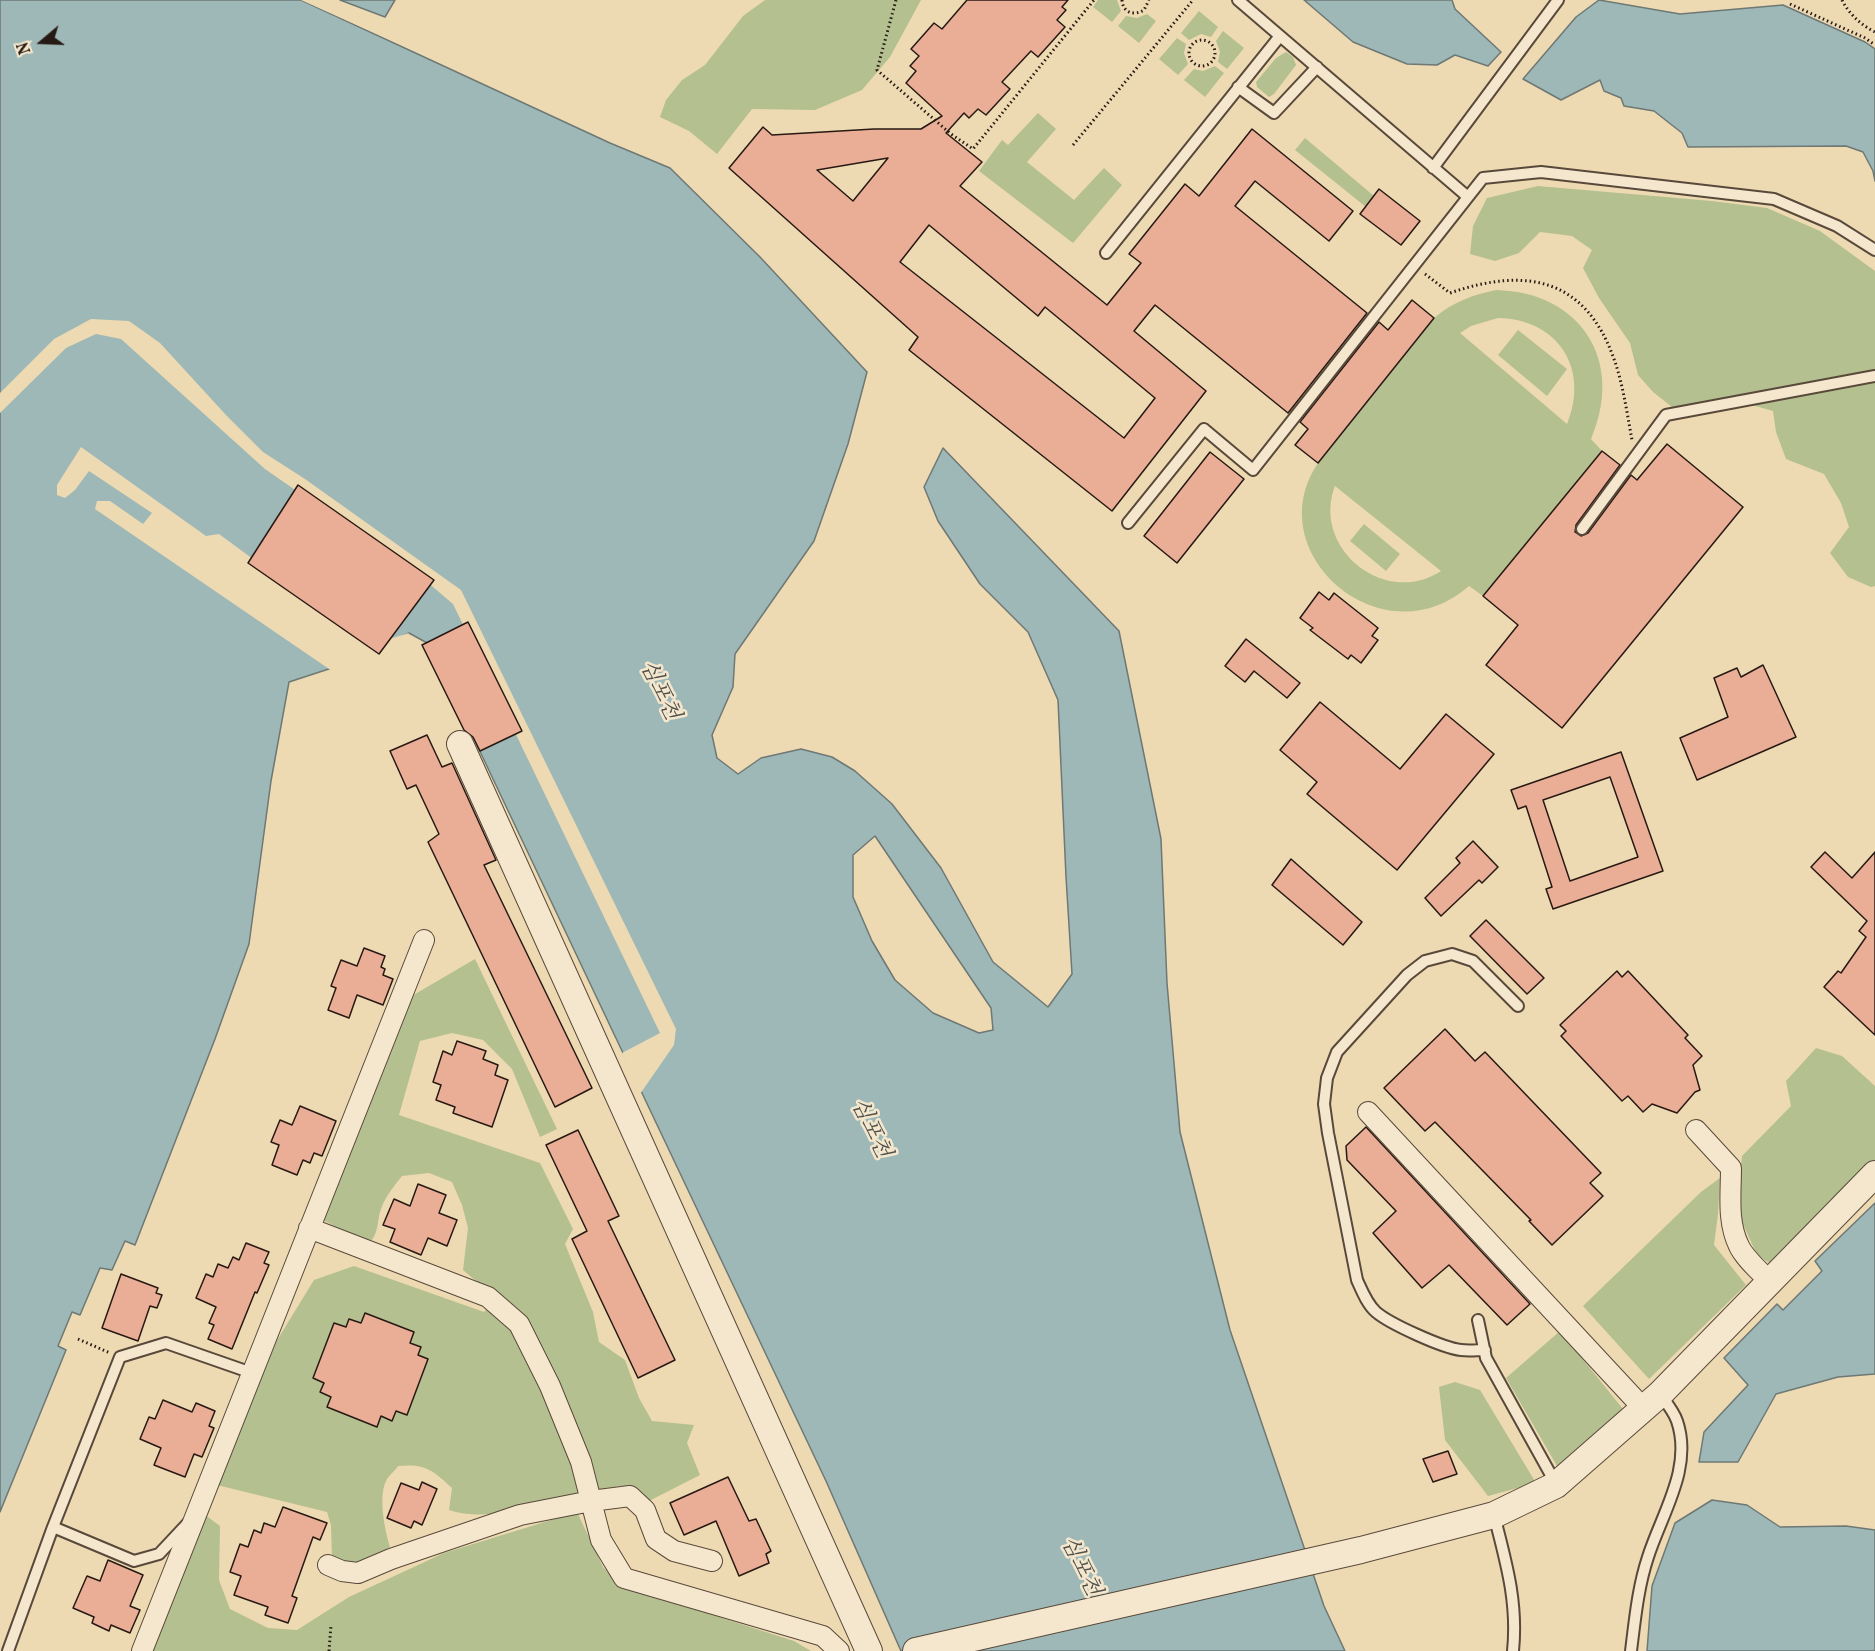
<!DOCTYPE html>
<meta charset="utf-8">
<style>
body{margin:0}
#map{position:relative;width:1875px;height:1651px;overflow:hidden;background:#eedab2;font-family:Vollkorn,serif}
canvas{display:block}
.north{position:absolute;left:12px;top:12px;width:60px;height:60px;-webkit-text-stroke:4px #f4e7cd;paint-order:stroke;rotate:251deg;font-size:16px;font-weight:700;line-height:24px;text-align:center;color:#271913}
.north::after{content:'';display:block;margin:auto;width:21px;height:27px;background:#271913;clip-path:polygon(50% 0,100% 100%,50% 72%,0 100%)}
</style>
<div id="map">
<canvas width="1875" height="1651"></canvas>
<div class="north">N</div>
</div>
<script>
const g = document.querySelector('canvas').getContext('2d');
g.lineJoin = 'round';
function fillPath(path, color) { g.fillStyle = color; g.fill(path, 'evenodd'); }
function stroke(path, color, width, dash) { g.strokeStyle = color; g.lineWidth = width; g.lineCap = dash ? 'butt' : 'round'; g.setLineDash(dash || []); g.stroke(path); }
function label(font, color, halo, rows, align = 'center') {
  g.font = font + ' Vollkorn,"Noto Serif KR",serif'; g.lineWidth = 5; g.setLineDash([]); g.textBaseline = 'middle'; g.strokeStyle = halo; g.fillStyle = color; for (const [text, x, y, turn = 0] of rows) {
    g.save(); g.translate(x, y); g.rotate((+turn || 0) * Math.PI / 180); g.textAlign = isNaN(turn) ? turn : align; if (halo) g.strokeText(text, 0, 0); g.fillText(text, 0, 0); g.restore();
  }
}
const green = new Path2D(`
 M765,0H921L890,57L862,90L815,110L752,109L717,154L689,131L660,117L666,100L682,80L705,65L743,16Z
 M1098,0H1117L1121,11L1112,22L1093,7Z
 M1199,11L1218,27L1211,37L1201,34L1189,40L1181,33Z
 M1147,14L1156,21L1139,43L1118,26L1126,16L1137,18Z
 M1223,31L1244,48L1227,69L1218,62L1220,52L1216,41Z
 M1177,38L1186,44L1184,53L1188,64L1178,75L1159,59Z
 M1286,52L1293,57L1296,65L1274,94L1269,97L1257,87L1256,82L1276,58Z
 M1215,66L1224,73L1205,97L1184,80L1194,69L1203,71Z
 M1038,113L1056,129L1027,162L1074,200L1104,168L1122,185L1073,243L979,171L1002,140L1008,145Z
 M1305,138L1374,196L1366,207L1295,150Z
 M1538,186L1712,201L1767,208L1820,231L1875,271V586L1871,587L1848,577L1830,553L1849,527L1841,503L1824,474L1786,459L1776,432L1773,411L1734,400L1682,415L1653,392L1638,375L1630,343L1599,298L1583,268L1592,250L1572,236L1540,232L1519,253L1495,261L1470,254L1473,226L1487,198Z
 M1496,290C1581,292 1625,361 1591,439L1602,451L1483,596L1469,586C1383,662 1257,553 1318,463L1434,318C1453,302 1472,295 1496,290ZM1498,318C1558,319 1590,369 1567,424L1460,333L1471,326ZM1335,486L1441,571C1385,608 1311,548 1335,486Z
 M1518,330L1567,369L1547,396L1498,355Z
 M1364,524L1400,554L1386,571L1350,541Z
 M475,959L557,1129L540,1137L512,1069L483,1040L452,1033L420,1041L399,1115L540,1163L573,1229L565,1244L593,1312L599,1342L625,1360L639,1398L652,1421L694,1425L687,1443L700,1475L649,1501C641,1496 631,1486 621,1486C609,1487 597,1494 585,1496C546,1504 486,1523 449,1510L452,1488C434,1471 425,1463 398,1466C395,1471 388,1476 386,1481C378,1497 385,1531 390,1547L367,1561L345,1564L332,1558L331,1525L327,1512L217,1485L242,1420L276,1342L314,1280L354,1266L484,1312L500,1295L476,1281L463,1270L468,1228L462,1205L452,1182L429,1173L402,1176C394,1186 385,1197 381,1209C377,1220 379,1230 372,1240L355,1237L323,1220L410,997Z
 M1816,1048L1842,1056L1875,1086V1160L1771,1264L1757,1255L1737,1211L1742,1156L1791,1106L1786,1081Z
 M1720,1178L1718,1214L1714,1245L1746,1285L1649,1379L1583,1306L1701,1192Z
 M1560,1331L1623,1409L1557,1466L1506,1378Z
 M1455,1382L1480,1390L1536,1483L1488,1496L1445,1440L1439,1387Z
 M577,1512L603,1567L622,1586L794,1641L811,1651H152L204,1514L220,1526L219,1580L230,1609L268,1628L297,1630L349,1597L444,1553Z`);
const water = new Path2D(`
 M0,0H301L610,143L670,168L760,257L867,372L848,444L814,541L735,654L733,687L712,735L717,758L738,774L761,758L801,749L832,757L855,771L892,804L941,868L993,962L1048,1007L1072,974L1066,877L1058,700L1028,632L980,584L938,521L924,487L943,448L1119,631L1161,839L1167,983L1180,1132L1230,1330L1324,1606L1345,1651H901L826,1481L429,644L409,633L344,664L289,682L271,781L249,944L215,1039L135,1245L125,1241L112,1270L100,1268L80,1315L72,1312L58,1346L66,1350L0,1512ZM875,836L991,1008L993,1030L979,1033L933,1013L895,980L872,941L853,897V855Z
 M340,0H395L385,17Z
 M1304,0H1452L1455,9L1501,52L1488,66L1455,55L1437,65L1407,64L1353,42Z
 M1599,0L1680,14L1783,5L1865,42L1875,49V181L1873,171L1863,152L1846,146L1688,147L1682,133L1654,111L1624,106L1621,98L1604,91L1600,80L1561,100L1523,79L1576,17Z
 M1875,1203V1374L1838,1377L1776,1394L1738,1462H1699L1704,1432L1748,1385L1724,1358L1777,1304L1783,1310L1822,1271L1815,1261Z
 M1712,1500L1747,1505L1780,1527L1846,1526L1875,1530V1651H1647L1652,1586L1675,1523Z`);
const pier = new Path2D(`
 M301,0H308L458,68L463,73Z
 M91,319L129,321L160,343L226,415L263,452L305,479L461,590L676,1029L674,1045L640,1094L622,1053L660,1033L453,604L426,581L265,469L121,339L96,334L66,348L0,413V393L54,339Z
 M81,447L206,536L219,534L370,645L409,633L406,638L345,667L332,671L95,509L97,501H110L143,524L152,513L89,471L75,490L65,498L57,495V485Z`);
const building = new Path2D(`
 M967,0H1068L1062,7L1066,10L1057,20L1065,27L1038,57L1031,51L1002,82L1010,89L986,115L978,109L969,118L964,113L946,133L982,162L960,186L1107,305L1141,263L1129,254L1185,184L1199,196L1252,129L1353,211L1329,241L1255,181L1235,206L1367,313L1288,413L1155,305L1134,331L1206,391L1112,511L909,350L918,337L729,168L763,127L772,135L874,129H921L942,116L906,83L916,71L910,66L919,56L911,49L934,23L942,29ZM888,158L853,201L817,170ZM929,225L1038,316L1045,307L1155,398L1124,438L900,262Z
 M1379,189L1420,221L1401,245L1360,214Z
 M1412,300L1434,318L1318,463L1295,445L1308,429L1300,422L1379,322L1388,330Z
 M1667,444L1743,507L1562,728L1486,665L1518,625L1483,596L1602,451L1620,465L1576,525L1575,532L1581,536L1588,533L1631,475L1637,480Z
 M1210,452L1244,479L1177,563L1144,536Z
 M298,485L434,580L379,654L248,563Z
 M1319,592L1329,600L1334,593L1378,628L1372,636L1378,640L1361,663L1351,655L1348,659L1310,630L1313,628L1300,618Z
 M468,622L522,731L480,751L473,737L464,730L422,645Z
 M1246,639L1300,683L1287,698L1254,671L1245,682L1225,666Z
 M1763,665L1796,737L1697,780L1680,738L1728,717L1714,678L1737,668L1741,677Z
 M1320,702L1400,769L1446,714L1494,754L1397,870L1307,794L1317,782L1280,750Z
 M427,735L442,767L452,763L496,860L484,865L592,1088L555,1107L428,842L439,834L416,785L407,789L390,751Z
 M1621,752L1663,871L1553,909L1546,889L1552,887L1526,806L1518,809L1511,790ZM1610,777L1638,857L1570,881L1543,800Z
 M1473,841L1498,867L1482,883L1479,880L1441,916L1425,898L1460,863L1456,858Z
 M1825,852L1852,878L1875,852V1035L1824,987L1838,971L1841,973L1866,937L1859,931L1867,921L1811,867Z
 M1291,859L1362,922L1343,945L1272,885Z
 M1486,920L1544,978L1527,994L1470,936Z
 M364,948L385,956L381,967L385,969L383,975L393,979L383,1005L357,995L349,1018L328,1010L336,988L331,986L341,960L357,966Z
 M1617,971L1622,977L1628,971L1688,1035L1685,1038L1702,1056L1693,1065L1700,1090L1695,1092L1677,1113L1652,1104L1643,1112L1628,1096L1622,1101L1561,1036L1566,1031L1560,1025Z
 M1445,1029L1475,1061L1485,1052L1601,1173L1590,1183L1603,1196L1552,1245L1529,1221L1531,1220L1435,1122L1425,1131L1384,1088Z
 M457,1041L486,1051L483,1059L498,1065L495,1075L508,1080L492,1127L453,1113L455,1107L436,1100L441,1085L433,1082L443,1051L452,1055Z
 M300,1106L336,1121L322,1156L314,1153L310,1163L303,1160L297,1175L272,1165L279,1145L271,1142L280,1120L292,1125Z
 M1366,1127L1530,1304L1507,1325L1449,1265L1422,1288L1373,1233L1396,1211L1347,1160L1346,1146Z
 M578,1130L619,1216L608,1221L675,1360L638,1378L572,1239L587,1231L546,1145Z
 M418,1184L446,1195L439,1213L457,1220L447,1246L428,1238L421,1255L390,1242L395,1229L383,1225L394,1199L410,1206Z
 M246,1243L269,1252L264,1263L269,1265L257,1293L255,1292L232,1349L208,1339L214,1325L209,1323L216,1307L196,1298L206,1274L213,1277L218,1264L228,1268L233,1257L239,1260Z
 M121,1274L158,1288L156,1293L162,1295L157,1308L150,1306L138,1341L102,1328Z
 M365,1313L414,1332L410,1343L421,1347L418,1355L428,1359L407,1415L396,1411L392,1421L381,1416L377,1427L327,1407L331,1397L320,1392L324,1383L313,1378L334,1323L346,1327L349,1319L361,1323Z
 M163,1400L192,1412L196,1403L215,1411L209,1426L214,1428L202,1457L194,1454L185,1477L154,1465L161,1448L140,1439L149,1417L155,1419Z
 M1448,1451L1457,1474L1433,1482L1423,1459Z
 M728,1477L749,1521L756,1519L771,1551L766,1554L769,1563L739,1576L716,1521L684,1535L670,1503Z
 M422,1482L437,1489L422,1525L414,1521L411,1528L387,1518L401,1483L419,1490Z
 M283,1507L327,1523L320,1540L313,1537L292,1596L297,1598L288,1623L265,1615L268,1607L234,1595L241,1576L230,1572L240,1544L248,1547L254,1530L261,1533L264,1523L275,1527Z
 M108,1560L143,1575L130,1606L140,1610L130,1633L111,1625L109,1631L92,1623L94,1617L73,1608L87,1576L100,1581Z`);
const path = new Path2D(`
 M896,0L877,70L951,134L973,149L1094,0
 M1122,0C1123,13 1134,16 1144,10L1149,0
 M1842,0C1849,14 1861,25 1875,32
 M1790,4L1865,38L1875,45
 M1189 53a13 13 0 1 1 26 0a13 13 0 1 1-26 0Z
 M1073,145L1193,0
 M1425,274L1450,293C1525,267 1585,277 1614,359C1623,384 1627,413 1632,440
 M78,1339L110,1353
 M329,1651L331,1625`);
const service = new Path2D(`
 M1238,0L1468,197
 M1238,87L1274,113L1317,67
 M1433,168L1558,0
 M1106,253L1280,36
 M1128,523L1204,429L1253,470L1483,178L1541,172L1774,199L1837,226L1875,250
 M1582,529L1666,415L1875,376
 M1478,1320L1486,1358L1556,1484
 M1485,1350C1477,1350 1469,1351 1461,1350C1443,1348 1390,1324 1376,1312C1367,1304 1362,1291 1357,1280L1328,1133L1324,1104L1327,1078L1337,1052L1407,975L1425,961L1452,954L1473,961L1518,1006
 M1494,1515C1506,1562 1518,1602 1513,1651
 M53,1527L134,1561L159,1554L188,1523
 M8,1651L53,1527L120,1357L166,1343L252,1373
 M1631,1651C1635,1619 1638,1587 1648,1557C1662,1513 1693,1468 1677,1421C1674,1412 1666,1402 1660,1394`);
const minor = new Path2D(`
 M1368,1112L1643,1408
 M1696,1130L1731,1168C1731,1194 1727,1222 1739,1246C1745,1259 1760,1271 1770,1282
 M309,1228L488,1297L519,1324L550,1386L581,1462L601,1540L624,1578L823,1636L839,1651
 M328,1565L342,1571L358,1573L391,1559L520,1515L591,1501L630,1496L645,1510L656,1539L674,1551L712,1561
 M142,1651L424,940`);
const tertiary = new Path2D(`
 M460,744L869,1651
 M916,1651L1361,1550L1494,1515L1556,1485L1660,1394L1875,1174`);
const waterNames = [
 ["심포천",658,691,64],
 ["심포천",869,1129,64],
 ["심포천",1079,1567,64]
];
fillPath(green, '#b4c08f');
fillPath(water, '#9db8b6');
stroke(water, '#6e7875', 1.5);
fillPath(pier, '#eedab2');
fillPath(building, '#eaae97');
stroke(building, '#271913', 1.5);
stroke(service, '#59493b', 14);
stroke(minor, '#59493b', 22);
stroke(tertiary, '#59493b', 28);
stroke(path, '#271913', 3, [1.5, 3]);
stroke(service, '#f4e7cd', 10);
stroke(minor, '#f4e7cd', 20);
stroke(tertiary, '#f4e7cd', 26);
label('italic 22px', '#50514c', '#f4e7cd', waterNames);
</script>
